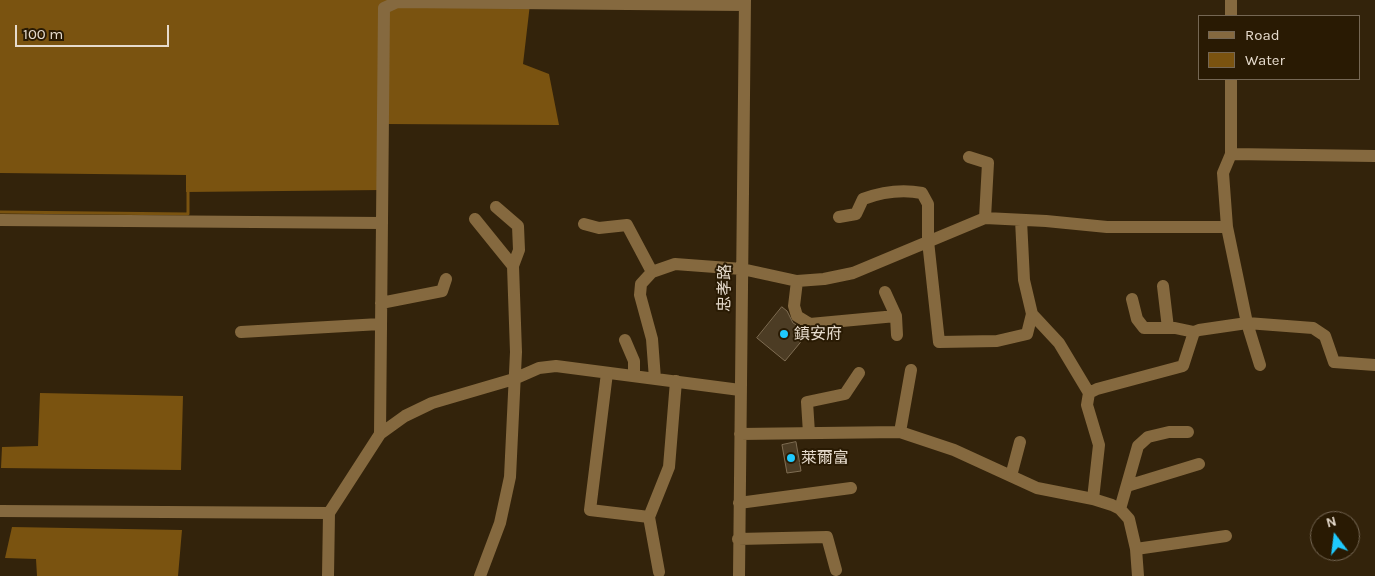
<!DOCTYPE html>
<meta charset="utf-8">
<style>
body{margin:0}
#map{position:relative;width:1375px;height:576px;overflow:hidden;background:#33230b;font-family:Karla,sans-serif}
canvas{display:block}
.legend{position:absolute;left:1198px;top:15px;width:162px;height:65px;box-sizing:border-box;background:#291a03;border:1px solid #756754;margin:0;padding:6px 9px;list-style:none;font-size:15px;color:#e6dbcd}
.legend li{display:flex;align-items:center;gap:10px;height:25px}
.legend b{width:25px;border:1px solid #756754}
.north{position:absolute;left:1310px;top:511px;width:50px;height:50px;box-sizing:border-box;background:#291a03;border:1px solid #756754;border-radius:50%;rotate:345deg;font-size:14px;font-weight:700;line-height:20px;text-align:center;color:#e6dbcd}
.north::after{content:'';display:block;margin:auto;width:18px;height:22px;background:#1fc9fd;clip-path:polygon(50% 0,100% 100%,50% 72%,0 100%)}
.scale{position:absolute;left:15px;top:25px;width:154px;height:22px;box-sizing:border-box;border:2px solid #e6dbcd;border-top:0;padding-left:6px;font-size:15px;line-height:18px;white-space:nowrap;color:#e6dbcd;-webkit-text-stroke:4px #291a03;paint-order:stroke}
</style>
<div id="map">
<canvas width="1375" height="576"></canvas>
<ul class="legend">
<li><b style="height:6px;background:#85693f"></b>Road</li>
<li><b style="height:14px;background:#7a5310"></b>Water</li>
</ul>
<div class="north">N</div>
<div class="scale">100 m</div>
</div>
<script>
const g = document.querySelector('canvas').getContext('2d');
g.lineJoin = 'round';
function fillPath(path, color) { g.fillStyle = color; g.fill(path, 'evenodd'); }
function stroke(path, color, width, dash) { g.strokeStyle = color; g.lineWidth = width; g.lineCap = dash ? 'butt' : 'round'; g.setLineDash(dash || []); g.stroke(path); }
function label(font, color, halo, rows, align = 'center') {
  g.font = font + ' Karla,"Noto Sans TC",sans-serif'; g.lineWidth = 4; g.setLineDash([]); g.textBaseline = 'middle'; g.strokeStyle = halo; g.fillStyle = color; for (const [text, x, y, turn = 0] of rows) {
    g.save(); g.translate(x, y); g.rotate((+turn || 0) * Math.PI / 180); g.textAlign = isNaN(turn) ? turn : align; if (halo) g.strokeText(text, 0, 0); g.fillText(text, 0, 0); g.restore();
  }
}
const water = new Path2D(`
 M0,0H558L530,4L523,64L549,74L559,125L385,124L382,190L186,192V175L0,173Z
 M40,393L183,396L181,470L1,468L2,447L38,446Z
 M12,527L182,530L178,576H37L36,559L5,558Z`);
const stream = new Path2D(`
 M0,212L188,214V188`);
const building = new Path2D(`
 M782,307L787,311L793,323L809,332L785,361L757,338Z
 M796,442L801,471L787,473L782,445Z`);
const minor = new Path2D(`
 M1231,0V16
 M1231,79V154L1223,173L1227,227L1247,323L1260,365
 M1231,154L1375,156
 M969,157L988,163L985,218
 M839,217L856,214L863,199C882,192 901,189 922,193L928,204V241L939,342L997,341L1027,334L1032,314
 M475,219L513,266
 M0,220L381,223
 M1021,220L1024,280L1032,314L1059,343L1089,393
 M584,224L599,228L627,225L652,272
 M797,281L794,306L797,316L810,324L896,316
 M1163,286L1168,328
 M885,292L896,316L897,335
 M1132,299L1137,319L1144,328H1175L1194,332
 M381,303L442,291L446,279
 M241,332L380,324
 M625,340L634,361V376
 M607,373L590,510L649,517L669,467L676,381
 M655,379L652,339L640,295L641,284L652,272L675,264L742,269L797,281L824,279L853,273L985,218L1046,221L1107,227H1227
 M900,432L911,370
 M809,433L807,402L845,394L859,373
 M380,434L384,8L397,2L744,5
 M740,434L900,432L954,450L1037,488L1093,499L1112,505L1120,509L1129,519L1136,549L1138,576
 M1011,476L1020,442
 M1127,486L1199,464
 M1093,499L1099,445L1087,405L1089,393L1097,389L1183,366L1194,332L1199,330L1247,323L1313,328L1325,336L1334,362L1375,365
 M739,503L851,488
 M1120,509L1138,446L1148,437L1169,432H1188
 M0,511L329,513L380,434L405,416L432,403L514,379L539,368L556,366L740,390
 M649,517L659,572
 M738,539L827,537L836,570
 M1136,549L1226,536
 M328,576L329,513
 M480,576L500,523L510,477L516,352L513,266L519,250L518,226L496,207
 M739,576L745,0`);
const markers = [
 [784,334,5,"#1fc9fd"],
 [791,458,5,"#1fc9fd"]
];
const streetNames = [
 ["忠孝路",725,288,-89]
];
const poiNames = [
 ["鎮安府",794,334],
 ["萊爾富",801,458]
];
fillPath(water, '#7a5310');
stroke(stream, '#7a5310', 3);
fillPath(building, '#4c3c24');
stroke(building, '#7f6d53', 1);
stroke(minor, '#85693f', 12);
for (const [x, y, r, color] of markers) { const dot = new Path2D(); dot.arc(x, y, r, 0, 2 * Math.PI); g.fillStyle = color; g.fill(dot); stroke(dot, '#291a03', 2); }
label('16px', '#e6dbcd', '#291a03', streetNames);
label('16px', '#e6dbcd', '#291a03', poiNames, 'left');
</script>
